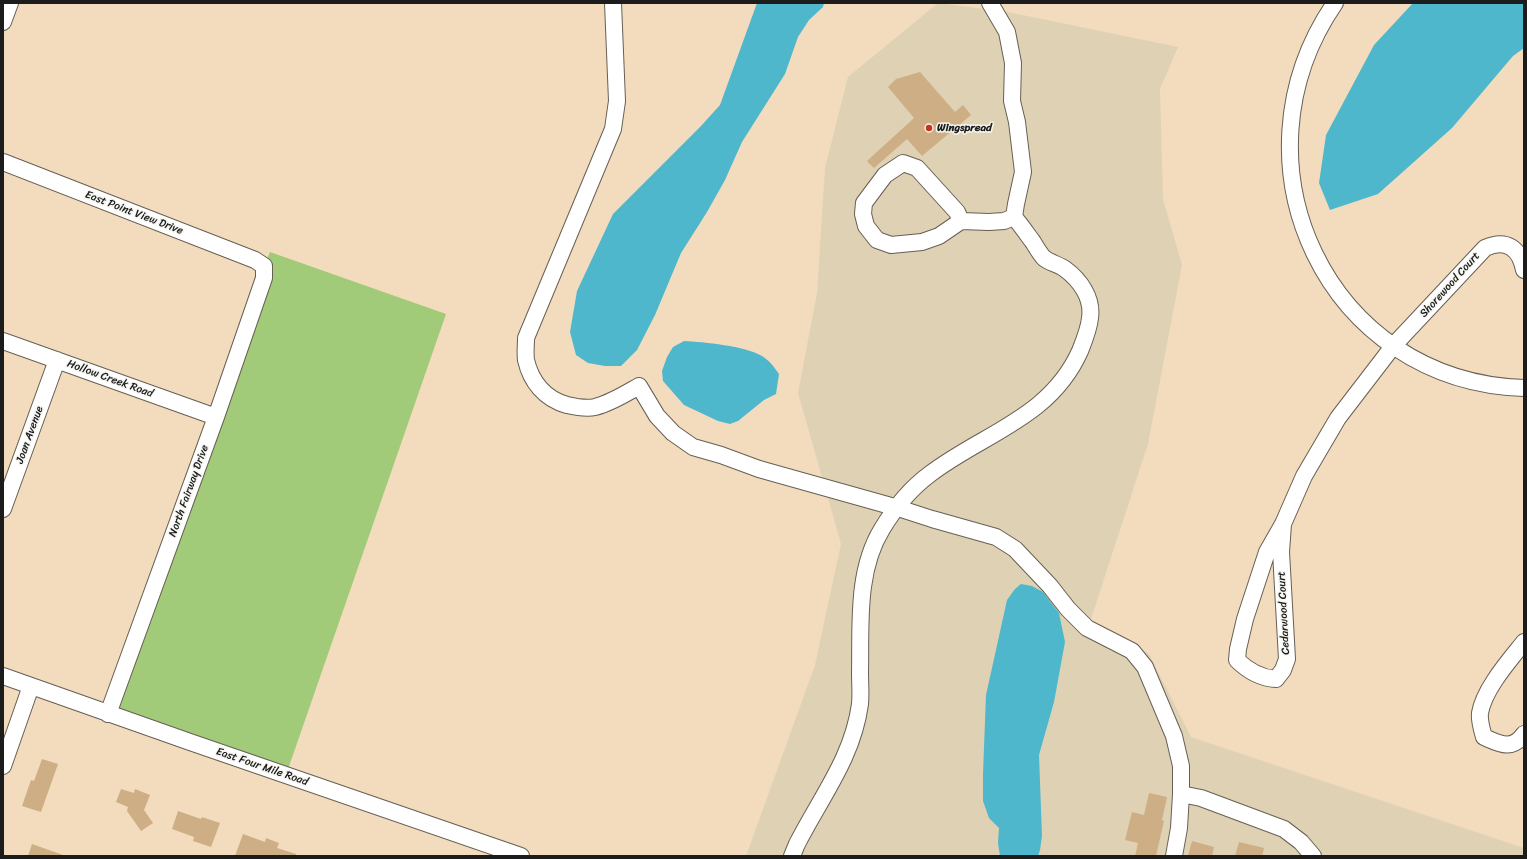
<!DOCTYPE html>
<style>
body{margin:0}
#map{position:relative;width:1527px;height:859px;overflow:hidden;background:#f2dcbd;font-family:Sriracha,sans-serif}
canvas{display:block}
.frame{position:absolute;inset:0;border:4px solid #1c1c1c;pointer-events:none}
</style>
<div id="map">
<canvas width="1527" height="859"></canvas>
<div class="frame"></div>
</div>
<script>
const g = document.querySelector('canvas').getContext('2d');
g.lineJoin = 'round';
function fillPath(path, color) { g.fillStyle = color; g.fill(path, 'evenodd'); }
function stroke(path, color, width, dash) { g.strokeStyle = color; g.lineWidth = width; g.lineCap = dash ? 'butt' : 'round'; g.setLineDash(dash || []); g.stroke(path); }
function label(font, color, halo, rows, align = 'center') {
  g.font = font + ' Sriracha,sans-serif'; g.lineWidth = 3; g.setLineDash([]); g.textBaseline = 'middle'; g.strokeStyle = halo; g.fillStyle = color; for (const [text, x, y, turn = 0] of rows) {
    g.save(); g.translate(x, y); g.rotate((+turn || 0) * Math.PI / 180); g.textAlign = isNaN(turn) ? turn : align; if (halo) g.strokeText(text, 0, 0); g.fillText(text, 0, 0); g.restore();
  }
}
const built = new Path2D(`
 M938,3L1008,12L1178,47L1160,89L1163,199L1182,265L1148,444L1090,622L1134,644L1149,654L1191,737L1524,848V856H746L815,665L841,544L798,393L817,293L825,168L848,77Z`);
const green = new Path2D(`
 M270,252L446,314L286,775L108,714L264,266Z`);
const water = new Path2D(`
 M757,3H824L823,7L809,20L798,37L785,74L742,142L725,180L707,212L681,253L655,315L637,350L621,366H605L588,363L576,355L570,332L577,291L613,214L701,126L720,105Z
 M1413,3H1524V48L1513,56L1452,128L1378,194L1330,210L1319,183L1326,135L1374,45Z
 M684,341C704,342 745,346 762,356C770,361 774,367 779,374L776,394L764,400L738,421L730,424L718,421L684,405L663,381L662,371L667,357L673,347Z
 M1021,584L1032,586L1043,592L1059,613L1065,642L1054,702L1039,755L1042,836L1040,850L1038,856H1000L998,843L999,828L989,818L983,801V774L986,695L1007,600L1015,589Z`);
const building = new Path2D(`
 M920,72L955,112L963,105L971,115L922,156L907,139L874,168L867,161L914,118L888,87L896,79Z
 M42,759L58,764L41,812L22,806L31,780L34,781Z
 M121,789L134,793L135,789L150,795L144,810L153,823L141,831L127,811L128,807L116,802Z
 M1149,793L1167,797L1162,820L1164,821L1156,856H1135L1138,843L1125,840L1132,812L1144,815Z
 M178,811L201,819L202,817L220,823L211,847L193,841L194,837L172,829Z
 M243,834L265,842L266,838L279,843L277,848L296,854V856H235Z
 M1192,841L1214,847L1212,856H1188Z
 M1239,842L1264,848L1262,856H1235Z
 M32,844L63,855V856H28Z`);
const minor = new Path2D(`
 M613,3L617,101L613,129L526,338C526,345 525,353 526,360C531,382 545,399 567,405C576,407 586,409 595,407C611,403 625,394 639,386L657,416L673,433L693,447L721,455L759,469L898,508L932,519L996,537L1015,549L1050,586L1068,609L1087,628L1132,651L1145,667L1174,736L1181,766V794L1201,798L1284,829L1301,842L1313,856
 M1335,3C1225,163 1327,382 1524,388
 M3,22L10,3
 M3,162L255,260L264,266V278L216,417L108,714
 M961,221L957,212L917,168L903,163L885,175L864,203L863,214L866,226L877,240L891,245L922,242L939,236L961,221L989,222L1004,221L1014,217
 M3,341L216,417
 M3,509L57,360
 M1283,524L1281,552L1287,659L1283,670L1276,679C1261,678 1248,671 1237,660L1238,649L1245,619L1267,552L1283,524L1304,476L1338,418L1394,345L1485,248C1507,238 1520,249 1524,270
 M1524,642C1509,661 1484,689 1480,713C1479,721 1482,730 1484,737C1500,744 1512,751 1524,734
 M3,676L190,742L521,856
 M3,766L31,686
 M792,856L797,844C821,797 853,757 860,704C861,694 860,683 860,673C861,626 856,571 882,529C894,509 911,488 930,474C984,433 1050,418 1080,351C1084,341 1089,329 1090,318C1093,298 1080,280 1065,269C1058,264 1050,263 1044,258C1040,254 1036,247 1033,242C1027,234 1021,225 1014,217L1016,204L1023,172L1017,122L1012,101L1013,63L1007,32L990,3
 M1174,856L1179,828L1181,794`);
const markers = [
 [929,128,4,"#c8321e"]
];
const poiNames = [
 ["Wingspread",937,128]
];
const streetNames = [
 ["East Point View Drive",134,213,21],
 ["Shorewood Court",1450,285,-48],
 ["Hollow Creek Road",110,379,20],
 ["Joan Avenue",30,435,-70],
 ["North Fairway Drive",189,491,-70],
 ["Cedarwood Court",1284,613,-93],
 ["East Four Mile Road",262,767,19]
];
fillPath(built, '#dfd2b4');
fillPath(green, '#a1cb78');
fillPath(water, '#4eb7cc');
fillPath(building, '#ceae84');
stroke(minor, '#675f54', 18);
stroke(minor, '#fff', 16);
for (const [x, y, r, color] of markers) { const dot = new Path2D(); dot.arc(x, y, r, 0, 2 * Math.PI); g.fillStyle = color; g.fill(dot); stroke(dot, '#f6f6f2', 1.5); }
label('bold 11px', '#1c1c1c', '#f6f6f2', poiNames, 'left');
label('11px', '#1c1c1c', '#f6f6f2', streetNames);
</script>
